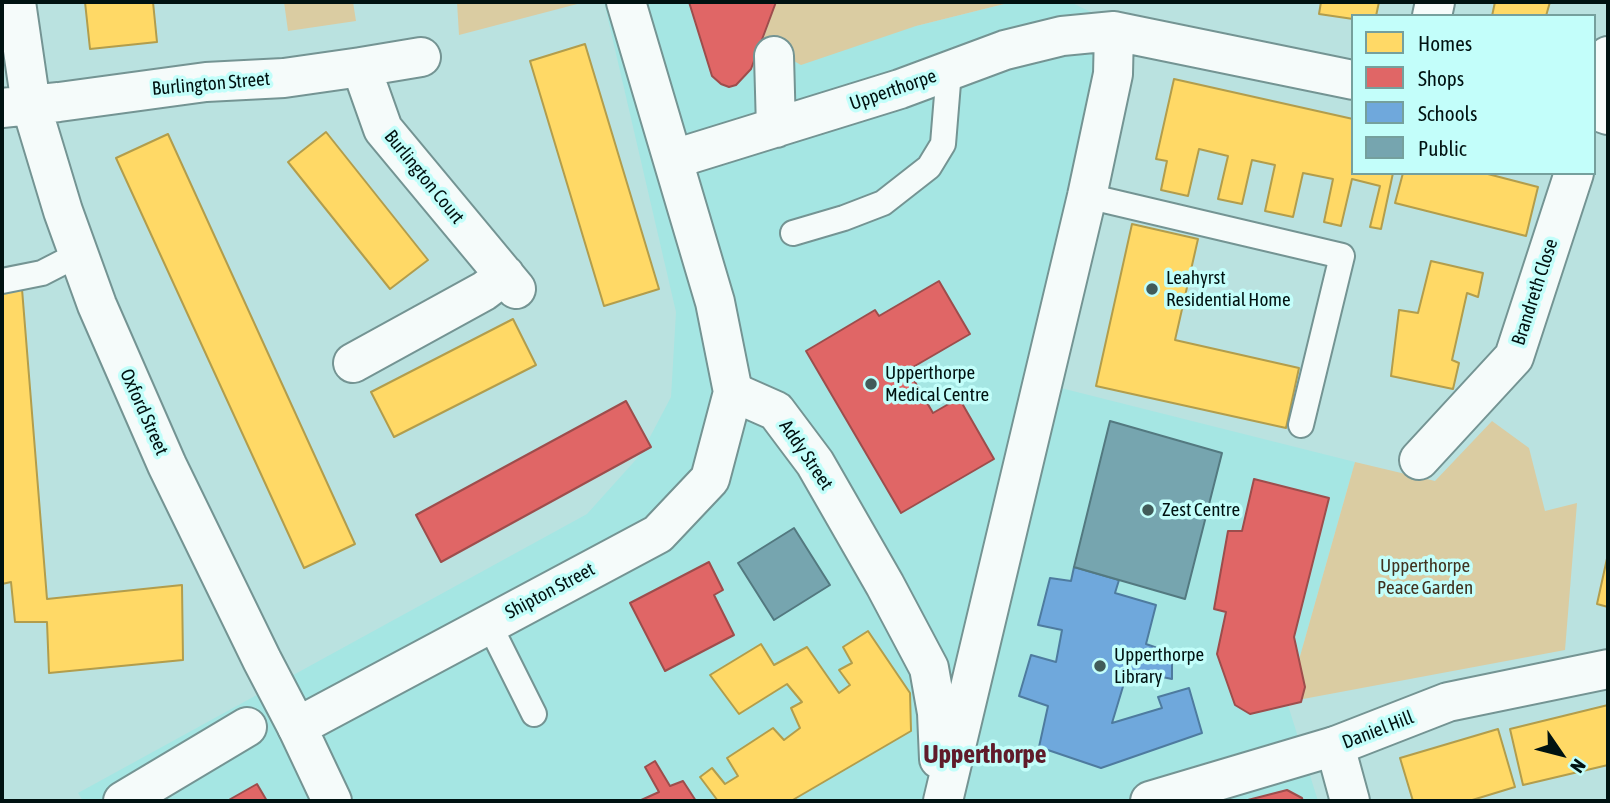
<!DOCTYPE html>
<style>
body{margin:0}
#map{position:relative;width:1610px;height:803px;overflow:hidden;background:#bae2e0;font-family:"Asap Condensed",sans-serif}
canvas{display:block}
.frame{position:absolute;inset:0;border:4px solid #001211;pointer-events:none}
.legend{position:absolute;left:1351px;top:14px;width:245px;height:161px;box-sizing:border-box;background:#c3fefa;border:2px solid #75a09d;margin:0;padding:9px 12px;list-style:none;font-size:21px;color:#001211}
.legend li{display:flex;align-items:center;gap:14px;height:35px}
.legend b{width:35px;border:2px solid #75a09d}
.north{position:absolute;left:1526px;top:719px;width:70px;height:70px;-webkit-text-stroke:5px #c3fefa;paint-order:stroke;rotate:125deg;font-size:19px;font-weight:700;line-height:28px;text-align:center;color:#001211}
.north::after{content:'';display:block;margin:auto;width:24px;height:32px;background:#001211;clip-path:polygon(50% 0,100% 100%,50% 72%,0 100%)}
</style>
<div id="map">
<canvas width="1610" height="803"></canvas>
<div class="frame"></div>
<ul class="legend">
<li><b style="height:19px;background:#ffd966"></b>Homes</li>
<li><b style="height:19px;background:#e06666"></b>Shops</li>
<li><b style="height:19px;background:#6fa8dc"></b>Schools</li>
<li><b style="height:19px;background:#76a5af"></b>Public</li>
</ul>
<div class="north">N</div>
</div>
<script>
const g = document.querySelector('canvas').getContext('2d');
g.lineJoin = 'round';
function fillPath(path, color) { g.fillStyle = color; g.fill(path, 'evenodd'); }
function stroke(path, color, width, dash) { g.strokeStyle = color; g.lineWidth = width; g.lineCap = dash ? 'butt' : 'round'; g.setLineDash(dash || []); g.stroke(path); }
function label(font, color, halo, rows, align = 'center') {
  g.font = font + ' "Asap Condensed",sans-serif'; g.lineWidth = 7; g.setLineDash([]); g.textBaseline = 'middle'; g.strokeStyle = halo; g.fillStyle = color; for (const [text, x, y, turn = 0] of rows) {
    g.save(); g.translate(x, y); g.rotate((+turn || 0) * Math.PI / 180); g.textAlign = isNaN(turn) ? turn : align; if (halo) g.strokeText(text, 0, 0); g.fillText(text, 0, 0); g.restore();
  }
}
const built = new Path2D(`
 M604,2H776L762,43L916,26L1012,2H1070L1091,12L1106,61L1033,381L1355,462L1287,702L1318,801H83L78,793L587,514L641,454L671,397L676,312Z`);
const green = new Path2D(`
 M284,2H353L356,21L288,31Z
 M457,2H585L459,35Z
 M776,2H1012L916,26L801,65L762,43Z
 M1492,421L1529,448L1545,511L1577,503L1565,650L1287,702L1355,462L1435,481Z`);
const homes = new Path2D(`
 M85,2H153L157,42L90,49Z
 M1321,2H1379L1376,16H1353V19L1319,14Z
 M1495,2H1550L1546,16H1492Z
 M585,44L659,289L604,306L530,61Z
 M1174,79L1353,119V173H1393L1381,229L1370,227L1380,186L1352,179L1341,226L1324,222L1333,179L1303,173L1293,217L1265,211L1275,165L1252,160L1242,204L1218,199L1228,156L1199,149L1188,196L1161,190L1167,161L1156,159Z
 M326,132L428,260L390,289L288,162Z
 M168,134L355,544L304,568L116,158Z
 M1403,173H1484L1538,187L1526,236L1395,203Z
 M1132,224L1198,239L1175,340L1299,368L1286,428L1096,386Z
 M1431,261L1483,273L1478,297L1467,293L1452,360L1459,363L1453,389L1391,376L1399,310L1418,313Z
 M22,289L47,599L182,585L183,660L49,673L47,622H15L11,582L2,584V291Z
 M513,319L536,365L394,437L371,392Z
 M1608,554V607L1597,604Z
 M868,631L910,693L911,731L791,801H718L700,777L712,768L725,784L738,776L727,758L773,728L784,740L800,728L791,708L802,702L787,684L739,714L710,675L761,644L774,665L807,647L839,693L850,685L839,670L852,663L843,647Z
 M1608,705V765L1523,785L1510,729Z
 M1498,729L1515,787L1469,801H1413L1400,758Z`);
const shops = new Path2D(`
 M689,2H776L751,69L736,85L729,87L721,84L712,76Z
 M939,281L970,334L908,370L933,413L959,398L994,459L901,513L806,351L875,310L879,316Z
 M626,401L651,447L441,562L416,515Z
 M1254,479L1329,498L1294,637L1305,687L1301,702L1250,714L1235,705L1217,654L1226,612L1214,609L1228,531H1242Z
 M709,562L723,590L714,595L734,635L665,671L630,603Z
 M655,761L670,786L683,781L696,801H639L659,792L645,767Z
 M257,784L267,801H227Z
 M1287,790L1302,798L1303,801H1244Z`);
const schools = new Path2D(`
 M1074,567L1119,580L1115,593L1156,605L1146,644L1172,653V679L1128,670L1112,723L1162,708L1158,697L1189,688L1202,733L1101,768L1039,747L1048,706L1019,696L1031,655L1056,662L1062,630L1038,625L1050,578L1071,581Z`);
const public = new Path2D(`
 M1110,421L1222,453L1185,599L1074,567Z
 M794,528L830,585L774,620L738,563Z`);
const lane = new Path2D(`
 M1087,196L1342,256L1301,425
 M793,233L844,218L883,203L929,167L943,144L949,71
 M2,281L42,273L79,254
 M489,624L534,714`);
const street = new Path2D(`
 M16,2L31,105L63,211L97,305L167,465L262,660L297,727
 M1432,16L1435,2
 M774,56L776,128
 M361,67L383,129L516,289
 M1594,83L1598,79L1608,56
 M2,108L59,102L206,82L284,78L361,67L421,57
 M1594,110L1608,115
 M674,159L900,89L1005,50L1062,36L1114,31L1353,80
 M353,363L484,291L505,275
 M733,392L776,411L815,463L885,585L929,668L937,713L939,759
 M1419,460L1514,357L1574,173
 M1335,746L1350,801
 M123,801L247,727
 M943,801L1087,196L1113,74L1114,31`);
const secondary = new Path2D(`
 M332,801L297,727L658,534L710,479L733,392L715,302L626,2
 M1150,801L1335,746L1448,702L1608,669`);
const markers = [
 [1152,289,7,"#415b59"],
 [871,384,7,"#415b59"],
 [1148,510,7,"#415b59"],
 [1100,666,7,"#415b59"]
];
const streetNames = [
 ["Burlington Street",211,84,-5],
 ["Upperthorpe",893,90,-19],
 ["Burlington Court",424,177,51],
 ["Brandreth Close",1535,292,-72],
 ["Oxford Street",144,412,66],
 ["Addy Street",806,455,56],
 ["Shipton Street",550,591,-28],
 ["Daniel Hill",1378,730,-21]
];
const poiNames = [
 ["Leahyrst",1166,278],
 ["Residential Home",1166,300],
 ["Upperthorpe",885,373],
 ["Medical Centre",885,395],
 ["Zest Centre",1162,510],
 ["Upperthorpe",1114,655],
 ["Library",1114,677]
];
const parkNames = [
 ["Upperthorpe",1425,566],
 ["Peace Garden",1425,588]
];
const districtNames = [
 ["Upperthorpe",985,755]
];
fillPath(built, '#a5e6e3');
fillPath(green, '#dacca2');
fillPath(homes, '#ffd966');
stroke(homes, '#b29d4c', 2);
fillPath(shops, '#e06666');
stroke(shops, '#9d4d4c', 2);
fillPath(schools, '#6fa8dc');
stroke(schools, '#4e7b9f', 2);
fillPath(public, '#76a5af');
stroke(public, '#537980', 2);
stroke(lane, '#749493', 28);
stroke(street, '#749493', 42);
stroke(secondary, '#749493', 42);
stroke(lane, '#f5fbfa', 24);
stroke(street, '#f5fbfa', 38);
stroke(secondary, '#f5fbfa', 38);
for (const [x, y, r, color] of markers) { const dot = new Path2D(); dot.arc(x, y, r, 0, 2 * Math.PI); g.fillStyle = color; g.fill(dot); stroke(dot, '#c3fefa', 2.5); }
label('19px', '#001211', '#c3fefa', streetNames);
label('19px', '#001211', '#c3fefa', poiNames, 'left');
label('19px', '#41321f', '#c3fefa', parkNames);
label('bold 26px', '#601b2a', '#c3fefa', districtNames);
</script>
